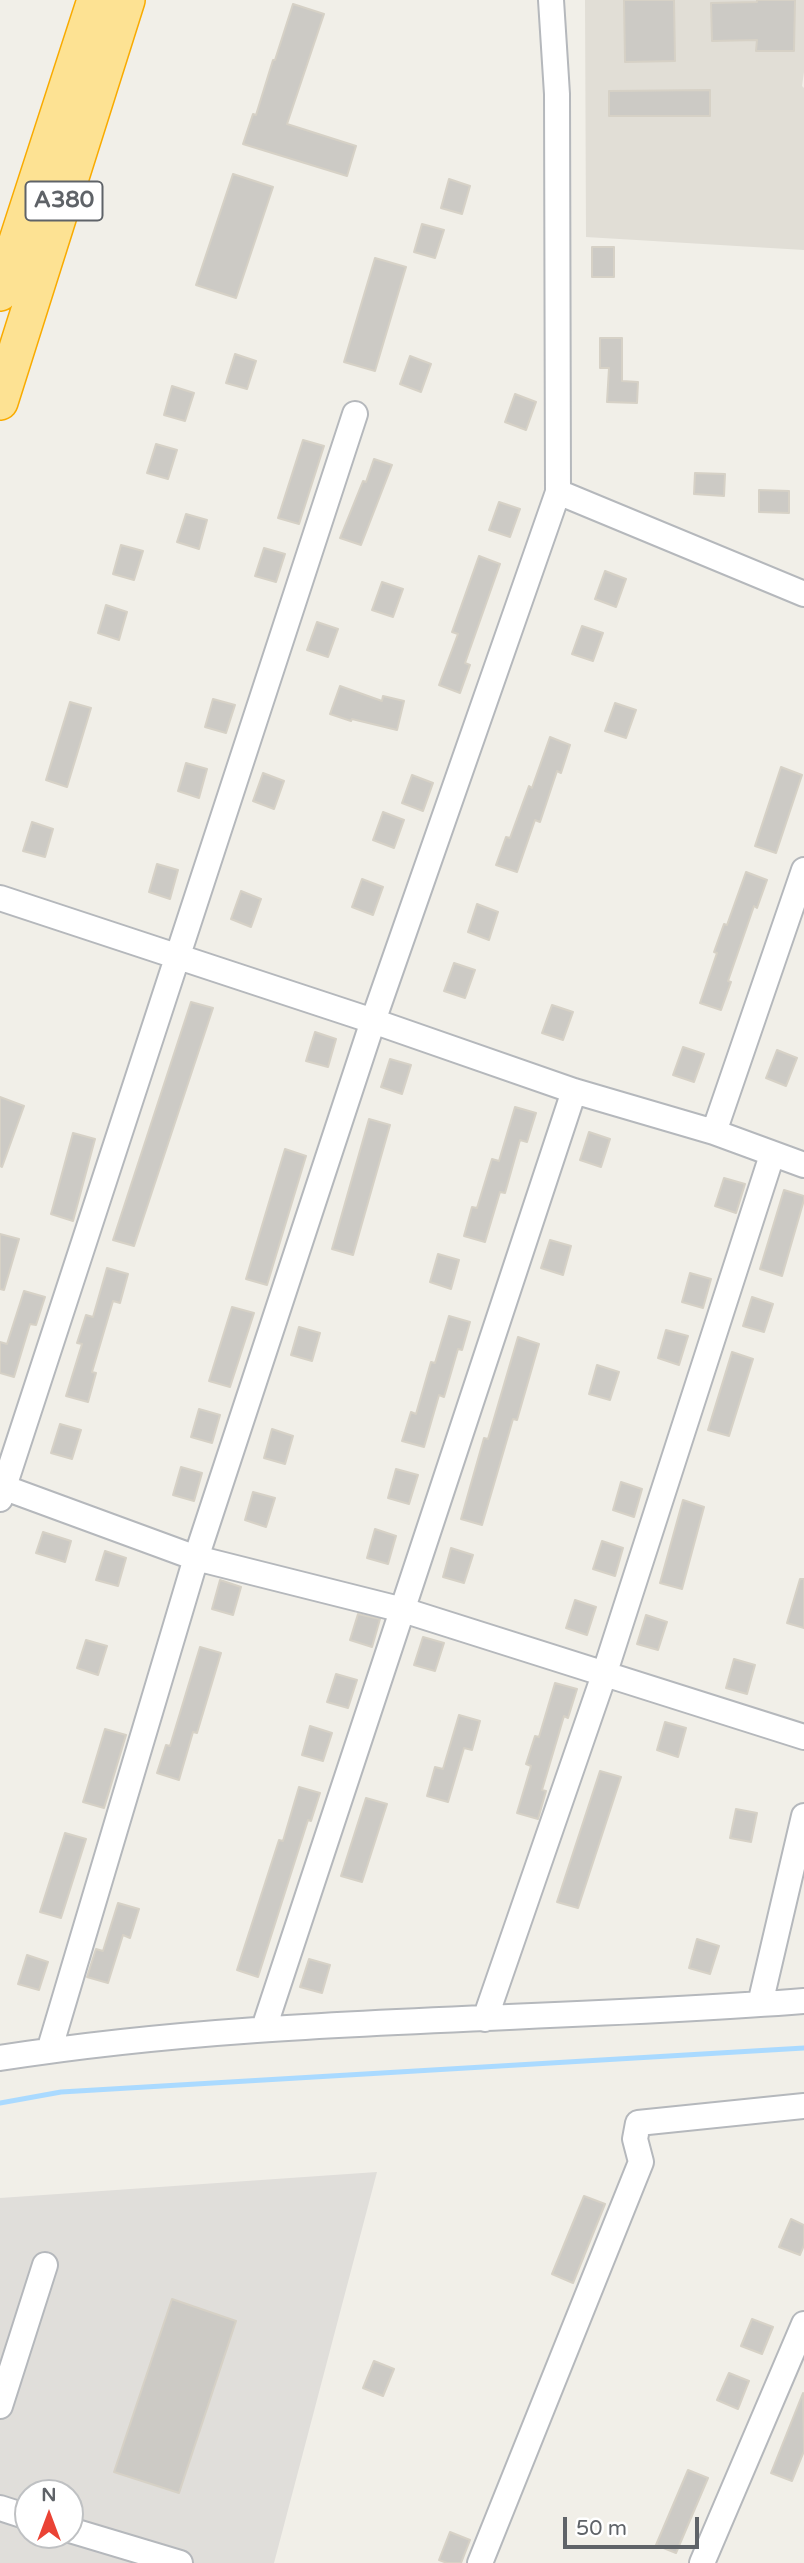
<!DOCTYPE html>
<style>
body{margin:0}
#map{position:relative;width:804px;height:2563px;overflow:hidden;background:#f1efe8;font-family:"Varela Round",sans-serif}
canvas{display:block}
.north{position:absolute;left:14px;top:2479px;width:70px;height:70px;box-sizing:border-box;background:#fff;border:2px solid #bfc1c3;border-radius:50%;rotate:0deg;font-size:19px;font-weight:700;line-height:28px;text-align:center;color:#5f6368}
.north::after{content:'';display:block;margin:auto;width:24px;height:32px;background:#ea4335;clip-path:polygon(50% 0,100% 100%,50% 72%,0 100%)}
.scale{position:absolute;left:563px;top:2517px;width:136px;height:32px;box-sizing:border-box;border:4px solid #5f6368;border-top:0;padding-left:9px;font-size:21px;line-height:24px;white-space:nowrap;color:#5f6368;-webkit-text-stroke:5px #fff;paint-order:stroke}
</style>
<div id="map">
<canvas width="804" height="2563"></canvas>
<div class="north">N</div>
<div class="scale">50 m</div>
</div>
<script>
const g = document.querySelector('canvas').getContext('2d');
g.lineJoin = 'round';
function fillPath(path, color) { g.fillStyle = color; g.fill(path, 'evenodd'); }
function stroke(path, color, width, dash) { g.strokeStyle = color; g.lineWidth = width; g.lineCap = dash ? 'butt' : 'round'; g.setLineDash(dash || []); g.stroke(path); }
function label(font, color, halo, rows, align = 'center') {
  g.font = font + ' "Varela Round",sans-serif'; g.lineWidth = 5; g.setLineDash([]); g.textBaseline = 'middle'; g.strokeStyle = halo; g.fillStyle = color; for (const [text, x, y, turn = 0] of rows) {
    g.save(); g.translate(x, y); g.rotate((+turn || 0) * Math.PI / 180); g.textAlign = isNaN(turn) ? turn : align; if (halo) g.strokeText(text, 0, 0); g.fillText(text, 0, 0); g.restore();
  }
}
const industrial = new Path2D(`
 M377,2172L274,2563H0V2198ZM28,2493H70V2535H28Z`);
const education = new Path2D(`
 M585,0H804V72L802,86L804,88V250L586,237Z`);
const stream = new Path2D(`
 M0,2103L61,2092L804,2048`);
const building = new Path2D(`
 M624,0H674L675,61L625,62Z
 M757,0H795L794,51H756L757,40L712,41L711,3L757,2Z
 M293,4L324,14L287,124L356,146L347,176L243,144L253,114L256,115L273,60H275Z
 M710,90V116H609V91Z
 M233,174L273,187L236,298L196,285Z
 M449,179L470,186L462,214L441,208Z
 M422,224L444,230L435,258L414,252Z
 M592,247H614V277H592Z
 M375,258L406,267L375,371L344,362Z
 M600,338H622V381L638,382L637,403L607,402L609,368H600Z
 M235,354L256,361L247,389L226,383Z
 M410,356L431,364L421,392L400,384Z
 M172,386L194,393L185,421L164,415Z
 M515,394L536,402L526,430L505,422Z
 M303,440L324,446L299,524L278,518Z
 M156,444L177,450L168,479L147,473Z
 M374,459L392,465L361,545L340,538L363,481L366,482Z
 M695,473L725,474L724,496L694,494Z
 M759,490L789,491V513L759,512Z
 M499,502L520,509L510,537L489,530Z
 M186,514L207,520L199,549L177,542Z
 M121,545L143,551L134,580L113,574Z
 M264,548L285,554L276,582L255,576Z
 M479,556L500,564L465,663L470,665L460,693L439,685L458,634L452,632Z
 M605,571L626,579L616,607L595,599Z
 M382,582L403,589L393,617L372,610Z
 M106,605L127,612L119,640L98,633Z
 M317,622L338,629L328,657L307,650Z
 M582,626L603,633L593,661L572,654Z
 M340,686L382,701L383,696L404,701L397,730L352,719L351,721L330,714Z
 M213,699L235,705L226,733L205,727Z
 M70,702L91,708L67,787L46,780Z
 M615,703L636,710L626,738L605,731Z
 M550,737L570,745L561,773L557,771L540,822L535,820L517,872L496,865L506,837L510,838L529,786L532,788Z
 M186,763L207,769L199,798L178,791Z
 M781,767L802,775L776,853L755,846Z
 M263,773L284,781L274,809L253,801Z
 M412,775L433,783L423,811L402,803Z
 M383,812L404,820L394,848L373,840Z
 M32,822L53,829L45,857L23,851Z
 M157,864L178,870L170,899L149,892Z
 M746,872L767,880L757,908L754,906L728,981L731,982L721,1010L700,1003L717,953L714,952L724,924L727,925Z
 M362,879L383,887L373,915L352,907Z
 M241,891L261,899L251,927L231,919Z
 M477,904L498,912L489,940L468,932Z
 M454,963L475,970L465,998L444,991Z
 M191,1002L213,1008L134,1246L113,1240Z
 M552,1005L573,1012L563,1040L542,1033Z
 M315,1032L336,1039L328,1067L306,1061Z
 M683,1047L704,1054L694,1082L673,1075Z
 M777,1050L797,1058L786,1086L766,1078Z
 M390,1059L411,1065L402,1094L381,1087Z
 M0,1097L24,1106L2,1167L0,1166Z
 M515,1107L536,1113L527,1142L520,1140L505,1193L500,1192L485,1242L464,1236L472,1207L477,1208L492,1159L499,1161Z
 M369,1119L390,1125L353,1255L332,1249Z
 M589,1132L610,1139L601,1167L580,1160Z
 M73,1133L95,1139L73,1221L51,1214Z
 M285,1149L306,1156L267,1285L246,1279Z
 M724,1178L745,1184L736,1213L715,1206Z
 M784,1190L804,1196V1200L782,1276L760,1269Z
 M0,1234L19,1239L4,1290L0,1289Z
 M550,1240L571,1246L563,1275L541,1268Z
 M438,1254L459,1260L451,1289L430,1282Z
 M107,1268L128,1274L120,1303L113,1301L92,1372L96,1373L88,1402L66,1396L82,1344L77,1343L86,1315L93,1317Z
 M690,1273L711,1279L703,1308L682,1302Z
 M24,1291L45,1297L36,1325L30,1324L14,1377L0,1373V1342L7,1344Z
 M752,1297L773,1304L764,1332L743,1326Z
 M232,1307L254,1313L230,1387L209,1381Z
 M449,1316L470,1322L462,1350L458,1349L444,1397L439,1395L424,1447L402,1441L411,1412L416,1414L431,1362L435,1363Z
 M299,1327L320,1333L312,1361L291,1355Z
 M666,1330L688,1336L679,1365L658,1358Z
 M518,1337L539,1344L517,1420L513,1419L482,1525L461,1519L484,1438L488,1439Z
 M732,1352L753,1359L729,1436L708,1430Z
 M597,1365L619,1372L610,1400L589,1394Z
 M199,1409L220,1415L212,1443L191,1437Z
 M60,1424L81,1430L72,1459L51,1453Z
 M272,1429L293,1436L285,1464L264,1458Z
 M181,1467L202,1473L194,1501L173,1495Z
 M396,1469L418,1475L409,1504L388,1498Z
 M621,1482L642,1489L634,1517L613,1510Z
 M253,1492L275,1498L266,1527L245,1520Z
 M683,1500L704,1507L682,1589L660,1583Z
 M375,1529L396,1536L388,1564L367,1558Z
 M43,1532L71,1541L65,1562L36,1553Z
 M602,1541L623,1548L615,1576L593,1569Z
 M451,1548L473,1555L464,1583L443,1577Z
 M105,1551L126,1558L118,1586L96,1580Z
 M800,1579H804V1628L787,1623Z
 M220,1580L241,1587L233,1615L212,1609Z
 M575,1600L596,1607L587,1635L566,1628Z
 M358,1614L380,1619L372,1647L350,1640Z
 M646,1615L667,1622L658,1650L637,1644Z
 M423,1637L444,1643L435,1671L414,1665Z
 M86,1640L107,1646L98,1675L77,1668Z
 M200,1647L221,1653L197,1733L193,1732L179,1780L157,1773L166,1745L170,1746Z
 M734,1659L755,1665L747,1694L726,1688Z
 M336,1674L357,1680L348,1708L327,1702Z
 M555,1683L577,1689L568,1718L564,1716L542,1790L546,1791L538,1819L517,1813L531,1766L526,1764L535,1736L539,1737Z
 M459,1715L480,1721L472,1750L464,1748L448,1802L427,1796L435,1767L443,1769Z
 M665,1722L686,1728L678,1757L657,1750Z
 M310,1726L332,1733L323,1761L302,1755Z
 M105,1729L126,1735L104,1808L83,1802Z
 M600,1771L621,1777L578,1908L557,1902Z
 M299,1787L320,1793L311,1821L308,1820L258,1977L237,1970L279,1840L283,1841Z
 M366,1798L387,1804L362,1882L341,1876Z
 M736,1809L757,1813L751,1842L730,1838Z
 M65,1833L86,1839L61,1918L40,1912Z
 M118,1903L139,1909L130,1938L123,1935L108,1983L87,1977L96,1949L103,1951Z
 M697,1939L719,1946L710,1974L689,1968Z
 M27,1955L48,1962L39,1990L18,1984Z
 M309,1959L330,1965L322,1993L300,1987Z
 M584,2196L605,2204L573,2283L552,2274Z
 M791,2219L804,2225V2245L800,2255L779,2247Z
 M172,2299L236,2321L179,2493L114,2472Z
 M752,2319L773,2327L762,2354L741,2346Z
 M374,2361L394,2369L383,2396L363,2388Z
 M729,2373L749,2381L738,2409L717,2400Z
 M803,2393L804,2451L792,2481L771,2473Z
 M688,2470L708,2478L676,2553L656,2545Z
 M450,2532L470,2540L461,2563H447L439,2560Z`);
const minor = new Path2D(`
 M558,492L804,594
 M0,898L373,1021L574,1091L714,1132L804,1165
 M714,1132L804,870
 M0,1486L196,1558L403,1610L804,1737
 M0,1499L355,414
 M760,2004L804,1816
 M485,2019L604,1675L772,1155
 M264,2028L574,1091
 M49,2051L196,1558L373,1021L558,492L557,94L551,0
 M0,2058C266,2016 536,2022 804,2001
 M0,2406L45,2265
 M0,2508L28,2517
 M70,2530L180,2563
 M480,2563L641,2162L635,2139L638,2123L804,2106
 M702,2563L804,2324`);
const highway = new Path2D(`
 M0,293L95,0
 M0,402L127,0`);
const shields = [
 [64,201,77]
];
const shieldNames = [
 ["A380",64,201]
];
fillPath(industrial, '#e0deda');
fillPath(education, '#e1ded6');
stroke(stream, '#aadaff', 5);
fillPath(building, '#cccac5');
stroke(building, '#d6d1c6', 2);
stroke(minor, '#b5b8bc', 28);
stroke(highway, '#f9ab00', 38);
stroke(minor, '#fff', 24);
stroke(highway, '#fde293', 35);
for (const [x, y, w] of shields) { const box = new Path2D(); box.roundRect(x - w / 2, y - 19.5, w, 39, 5); g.fillStyle = '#fff'; g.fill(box); stroke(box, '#5f6368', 2); }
label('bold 23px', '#5f6368', null, shieldNames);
</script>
